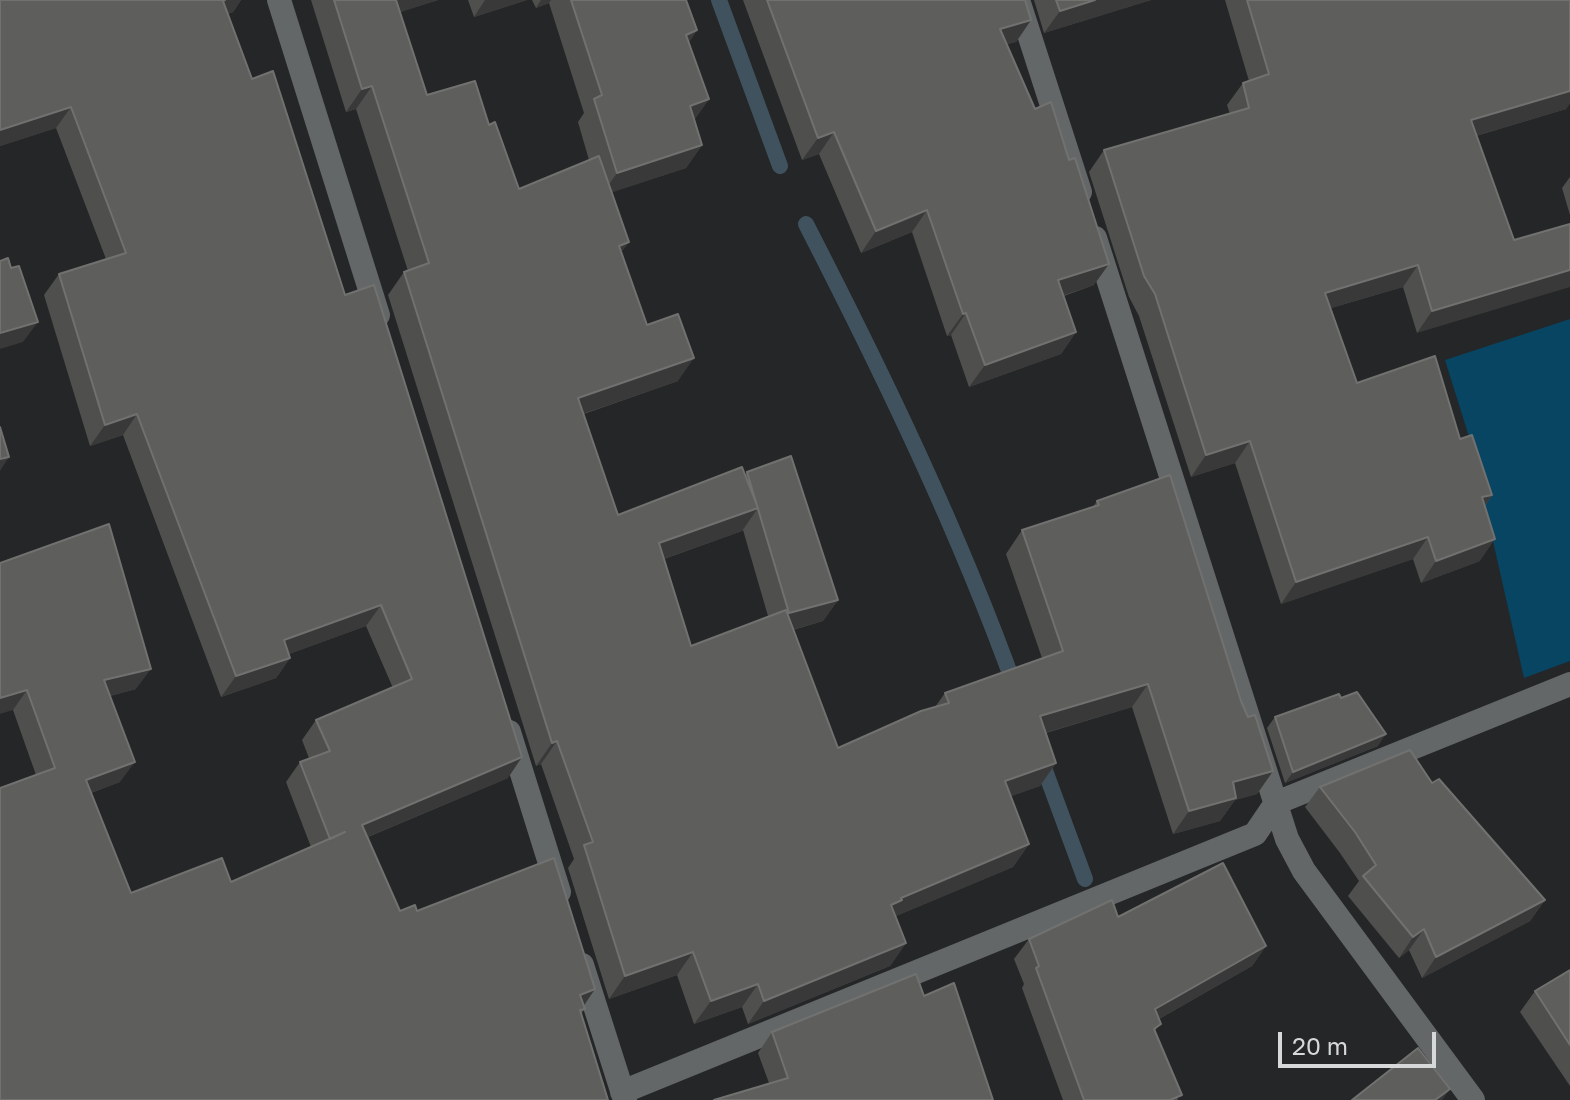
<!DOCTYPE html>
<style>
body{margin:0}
#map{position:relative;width:1570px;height:1100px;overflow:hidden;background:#242627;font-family:"Golos Text",sans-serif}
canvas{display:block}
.scale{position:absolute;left:1278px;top:1032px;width:158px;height:36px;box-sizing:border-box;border:4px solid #d7d8d9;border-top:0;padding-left:10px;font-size:24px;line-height:28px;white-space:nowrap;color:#d7d8d9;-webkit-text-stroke:6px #242627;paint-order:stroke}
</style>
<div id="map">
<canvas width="1570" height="1100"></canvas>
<div class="scale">20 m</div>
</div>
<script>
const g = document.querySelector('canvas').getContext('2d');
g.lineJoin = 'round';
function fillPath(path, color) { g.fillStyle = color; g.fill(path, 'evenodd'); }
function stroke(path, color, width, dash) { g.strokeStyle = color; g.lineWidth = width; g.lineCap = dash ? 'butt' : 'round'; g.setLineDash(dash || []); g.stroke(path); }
const green = new Path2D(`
 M1570,319V661L1524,678L1470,440L1445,360Z`);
const stream = new Path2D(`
 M719,0L780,166
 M806,224C884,376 958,529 1016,690
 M1040,757L1085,879`);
const street = new Path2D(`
 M279,0L378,315
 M1018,0L1080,192
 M1095,238L1287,839L1304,871L1473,1100
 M509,732L559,892
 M582,965L625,1100
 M622,1092L1255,834L1276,803L1570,684`);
const wall = new Path2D(`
 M0,0H241L233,12L228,14L252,79L345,295L508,778L368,837L400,911H417L584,1005L585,1009L581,1014L0,1100L36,775L13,710L0,563L136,689L110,696L120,782L91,793L131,893L231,882L311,847L286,782L300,762L309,758L302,740L316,720L393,688L366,626L289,654L290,658L276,678L221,697L123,435L90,446L44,295L59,274L106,259L56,128L0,146Z
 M311,0H438L400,12L427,95L489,125L519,189L589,160L578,122L584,113L549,3L536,8L532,0H686L697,30L689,42L709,99L694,120L702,145L686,168L612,192L622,252L647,325L678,381L584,414L618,515L745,475L747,472L838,600L823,621L793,630L838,748L935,707L945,693L1042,658L1006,554L1022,530L1093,507L1097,501L1241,701L1273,771L1257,794L1235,800L1220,821L1173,834L1132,707L1046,733L1056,763L1040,786L1011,796L1029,844L1013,867L896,916L906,943L890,966L748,1024L742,1007L694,1024L677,975L609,999L568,868L574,859L541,764L536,766L388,295L404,272L408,271L356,109L346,112ZM743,530L768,616L691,646L664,559L742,531Z
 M468,0H527L474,17Z
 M743,0H1025L1031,20L1016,42L1006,44L1094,285L1064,296L1076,332L1061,354L969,387L951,335L947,336L912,232L861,253L819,154L802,160Z
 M1034,0H1151L1044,33Z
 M1225,0H1570V103L1566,109L1476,136L1514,240L1417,333L1403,287L1331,308L1357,383L1460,439L1492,495L1485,506L1480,561L1421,583L1413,559L1281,604L1235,463L1191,477L1139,316L1129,297L1089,172L1104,150L1230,114L1227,105L1243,83L1249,81Z
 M1570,177V215L1562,188Z
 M1341,698L1378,746L1285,783L1267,728L1275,717Z
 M1432,783L1545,900L1530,921L1422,978L1409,950L1399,958L1348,896L1359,881L1340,853L1305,807L1320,787Z
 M1118,917L1266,946L1252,966L1159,1019L1155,1033L1178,1100H1063L1022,988L1024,984L1014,959L1029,939Z
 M1570,970V1086L1520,1012L1535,991Z
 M924,996L993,1100L769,1083L758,1053L772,1032Z`);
const shadedWall = new Path2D(`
 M225,0H241L233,12L209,21L223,1Z
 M392,0H438L379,19Z
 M485,0H527L474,17Z
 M541,0H551L549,3L536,8Z
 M1095,0H1151L1044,33L1060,11Z
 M1031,20L1016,42L984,51L1000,29Z
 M697,30L681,54L686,35Z
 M372,86L356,109L346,112L362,89Z
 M1570,88V103L1566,109L1455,142L1471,120Z
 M709,99L693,122L690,106Z
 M71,107L56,128L0,146V130Z
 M834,132L819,154L802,160L818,138Z
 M702,145L686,168L601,196L617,173Z
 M927,210L912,232L861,253L876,231Z
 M629,242L612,265L619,246Z
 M1109,264L1094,285L1043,302L1058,280Z
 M1418,265L1403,287L1310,314L1325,293Z
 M1570,270V287L1417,333L1432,311Z
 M966,313L951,335L947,336L963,314Z
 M38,322L23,342L0,349V333Z
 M1076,332L1061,354L969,387L985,365Z
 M694,358L678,381L562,421L578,398Z
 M137,414L123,435L90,446L105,425Z
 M1250,441L1235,463L1191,477L1206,455Z
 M9,457L0,471V459Z
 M1492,495L1477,517L1482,497Z
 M758,508L742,531L643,566L659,543Z
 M1428,537L1413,559L1281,604L1296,582Z
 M1495,539L1480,561L1421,583L1436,561Z
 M838,600L823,621L774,635L789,613Z
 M381,605L366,626L270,661L284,640Z
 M290,658L276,678L221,697L236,676Z
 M151,669L136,689L90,701L104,680Z
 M1148,684L1132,707L1024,739L1040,716Z
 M27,690L13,710L0,714V698Z
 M1386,734L1378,746L1285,783L1293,772Z
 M557,741L541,764L536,766L552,743Z
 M522,757L508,778L348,845L362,825Z
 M135,762L120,782L71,800L86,780Z
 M1056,763L1040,786L989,804L1005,781Z
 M1273,771L1257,794L1235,800L1220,821L1173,834L1189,811L1233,782Z
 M1029,844L1013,867L889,919L891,905L901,898Z
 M1545,900L1530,921L1422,978L1436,957Z
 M1424,929L1409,950L1399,958L1413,937Z
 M906,943L890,966L748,1024L764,1001Z
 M1266,946L1252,966L1141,1029L1155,1009Z
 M693,952L677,975L609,999L625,976Z
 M758,984L742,1007L694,1024L711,1001Z
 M595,989L581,1010L580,995Z
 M1450,1089L1442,1100H1435Z`);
const building = new Path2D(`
 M0,0H225L223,1L252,79L273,71L345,295L374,285L522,757L362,825L400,911L415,905L417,911L554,858L595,989L580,995L585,1009L580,1010L608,1100H0V788L55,768L27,690L0,698V563L109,524L151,669L104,680L135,762L86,780L131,893L222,858L231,882L345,832L330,839L300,762L330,751L316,720L412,679L381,605L284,640L290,658L236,676L137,414L105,425L59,274L126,253L71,107L0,130Z
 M334,0H396L427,95L475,81L489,125L495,122L519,189L599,156L629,242L619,246L647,325L678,314L694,358L578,398L618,515L742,467L758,508L659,543L691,646L786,610L838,748L921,711L949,703L945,693L1063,651L1022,530L1099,505L1097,501L1170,475L1241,701L1248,717L1255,715L1273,771L1233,782L1236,798L1189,811L1148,684L1040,716L1056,763L1005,781L1029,844L901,898L902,900L891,905L906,943L764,1001L758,984L711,1001L693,952L625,976L584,845L593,842L557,741L552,743L404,272L429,263L372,86L362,89Z
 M571,0H686L697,30L686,35L709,99L690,106L702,145L617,173L594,99L602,95Z
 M767,0H1025L1031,20L1000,29L1035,109L1051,102L1069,160L1075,158L1109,264L1058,280L1076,332L985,365L966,313L963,314L927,210L876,231L834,132L818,138Z
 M1056,0H1095L1060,11Z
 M1247,0H1570V91L1471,120L1514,240L1570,224V270L1432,311L1418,265L1325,293L1357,383L1435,356L1460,439L1472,435L1492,495L1482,497L1495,539L1436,561L1428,537L1296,582L1250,441L1206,455L1155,294L1144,276L1104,150L1249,108L1243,83L1269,74Z
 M8,258L11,268L19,266L38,322L0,333V261Z
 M0,427L9,457L0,459Z
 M791,456L838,600L789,613L747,472Z
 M1357,692L1386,734L1293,772L1275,717L1339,694L1341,698Z
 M1410,750L1432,783L1439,779L1545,900L1436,957L1424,929L1413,937L1363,876L1376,865L1355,832L1320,787Z
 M1223,863L1266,946L1155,1009L1161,1024L1154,1029L1182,1095L1170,1100H1084L1036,968L1039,966L1029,939L1112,900L1118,917Z
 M1570,970V1045L1535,991Z
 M916,974L924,996L954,983L993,1100H714L788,1078L772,1032Z
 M1418,1048L1450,1089L1435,1100H1352Z`);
fillPath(green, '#084563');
stroke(stream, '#40525e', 16);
stroke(street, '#646768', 24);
fillPath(wall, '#4f4f4e');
fillPath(shadedWall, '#383938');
fillPath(building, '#5e5e5c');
stroke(building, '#717170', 2);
</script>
